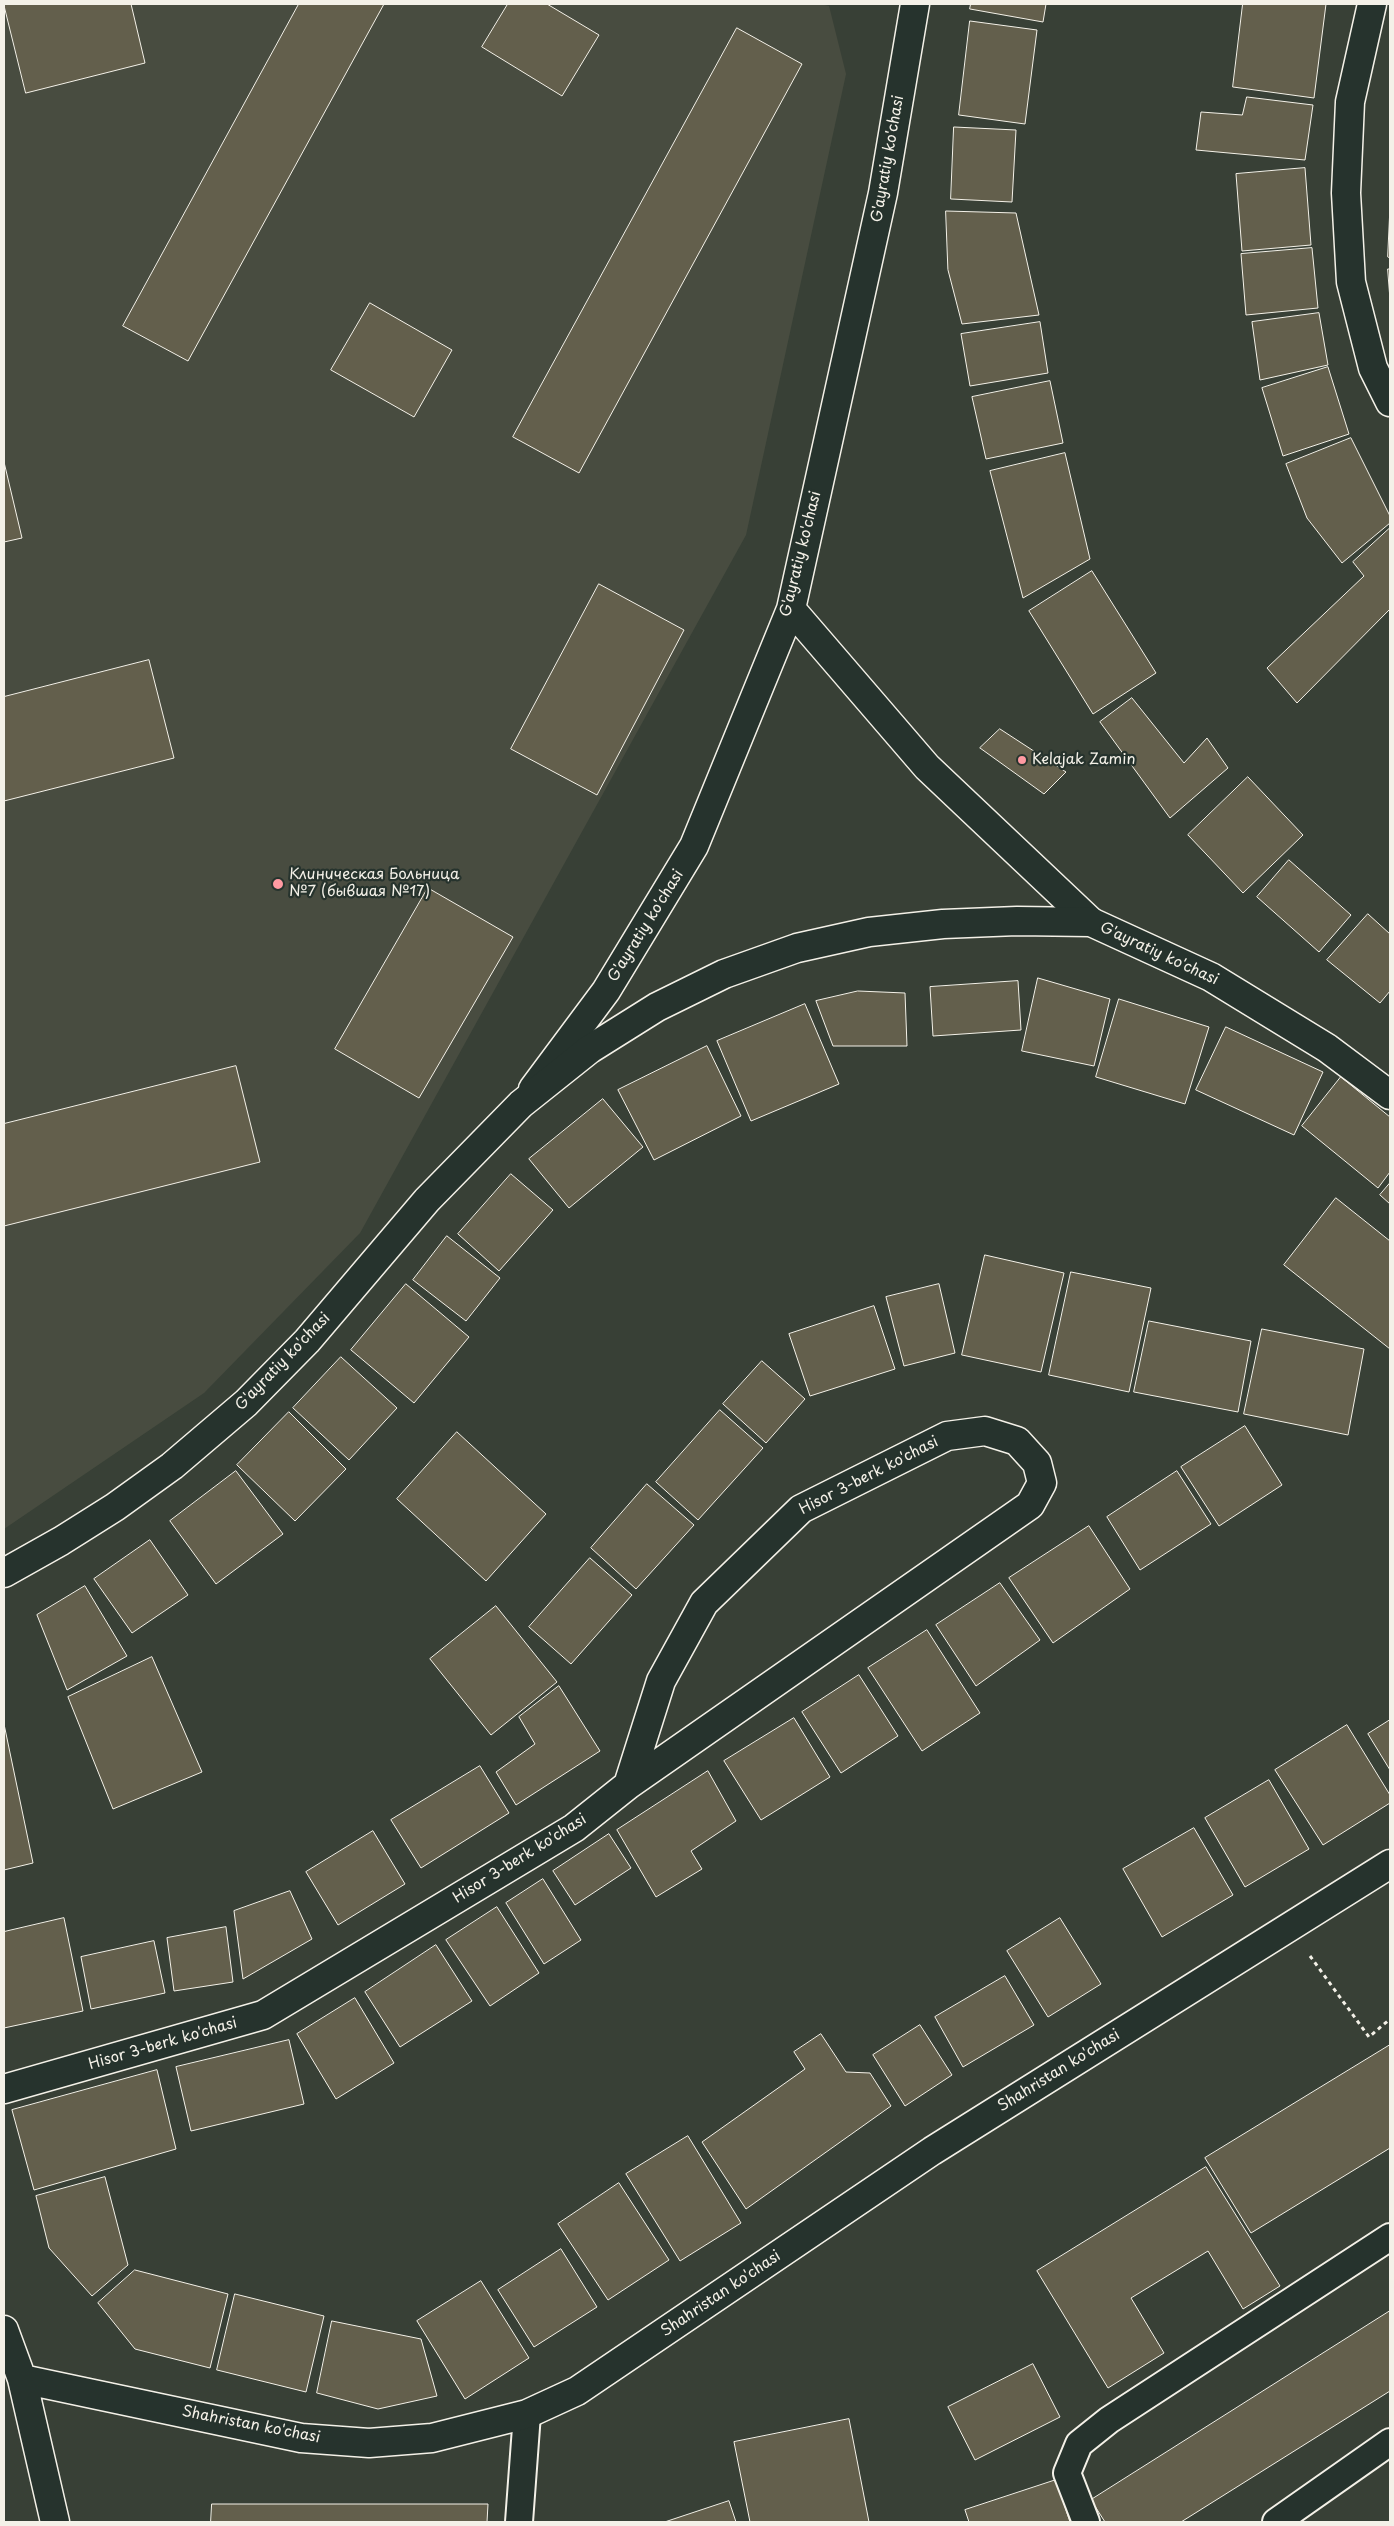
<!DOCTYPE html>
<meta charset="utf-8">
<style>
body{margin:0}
#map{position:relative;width:1394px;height:2526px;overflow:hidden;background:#384036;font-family:"Playpen Sans",sans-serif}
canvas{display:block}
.frame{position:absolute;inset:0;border:5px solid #f4f1e8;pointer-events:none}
</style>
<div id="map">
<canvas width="1394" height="2526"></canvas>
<div class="frame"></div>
</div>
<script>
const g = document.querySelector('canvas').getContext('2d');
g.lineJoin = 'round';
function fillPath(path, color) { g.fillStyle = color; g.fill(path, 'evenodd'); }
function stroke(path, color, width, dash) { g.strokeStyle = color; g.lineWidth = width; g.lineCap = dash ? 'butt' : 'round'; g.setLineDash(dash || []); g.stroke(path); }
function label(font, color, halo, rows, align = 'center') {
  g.font = font + ' "Playpen Sans",sans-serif'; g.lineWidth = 4.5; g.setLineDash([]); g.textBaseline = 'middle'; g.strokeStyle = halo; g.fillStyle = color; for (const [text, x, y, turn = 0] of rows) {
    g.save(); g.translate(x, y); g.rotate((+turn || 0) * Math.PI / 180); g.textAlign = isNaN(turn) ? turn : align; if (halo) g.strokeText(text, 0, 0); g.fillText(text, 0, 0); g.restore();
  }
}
const built = new Path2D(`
 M4,4H820L829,6L846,74L746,535L360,1233L204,1393L4,1529Z`);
const building = new Path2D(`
 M4,4H131L145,63L26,93Z
 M299,4H384L188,361L123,326Z
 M508,4H547L599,35L562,96L482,47Z
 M971,4H1046L1043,22L970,9Z
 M1243,4H1326L1314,98L1233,87Z
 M970,21L1037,30L1025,124L959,115Z
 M737,28L802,64L579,473L513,437Z
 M1247,97L1313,105L1305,160L1196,150L1201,112L1242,115Z
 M954,127L1016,130L1012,202L951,199Z
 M1305,168L1311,245L1242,251L1236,174Z
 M1390,207V258L1388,257Z
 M946,211L1016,213L1039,315L962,324L948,270Z
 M1312,248L1318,308L1246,315L1241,254Z
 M1388,269H1390V299Z
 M370,303L452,350L414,417L331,370Z
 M1319,313L1328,365L1260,380L1252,322Z
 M1040,322L1048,373L970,386L961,334Z
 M1328,367L1349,434L1283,456L1262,388Z
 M1050,381L1063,443L986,459L972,397Z
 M1351,438L1390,516V523L1342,563L1307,518L1286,464Z
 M1065,453L1090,559L1023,598L990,471Z
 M4,462L22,538L4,542Z
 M1390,528V609L1297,703L1267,668L1364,576L1353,562Z
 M1092,571L1156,673L1093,714L1029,611Z
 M599,584L684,630L597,795L511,749Z
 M149,660L174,758L4,801V697Z
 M1132,698L1184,763L1207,738L1228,768L1170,818L1100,722Z
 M1000,729L1066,772L1044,794L980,748Z
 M1248,777L1303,835L1243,893L1188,835Z
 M1289,860L1351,915L1319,952L1257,897Z
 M428,888L513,937L419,1098L335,1049Z
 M1368,914L1390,934V991L1380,1003L1327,960Z
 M1038,978L1110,999L1094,1066L1022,1051Z
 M1018,981L1021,1030L933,1036L930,987Z
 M858,991L905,993L907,1046H833L816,1001Z
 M1119,999L1209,1027L1185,1104L1096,1077Z
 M805,1004L839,1084L751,1121L717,1041Z
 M1226,1027L1323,1072L1294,1135L1196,1090Z
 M707,1046L741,1116L654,1160L618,1090Z
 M236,1066L260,1162L4,1226V1124Z
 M1341,1077L1390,1117V1172L1378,1188L1302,1126Z
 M603,1099L643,1147L569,1208L529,1159Z
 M511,1174L553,1210L499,1271L458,1234Z
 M1390,1183V1204L1380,1195Z
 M1336,1198L1390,1241V1349L1284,1265Z
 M447,1236L500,1278L466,1321L413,1280Z
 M985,1255L1064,1273L1041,1372L962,1355Z
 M1071,1272L1151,1288L1129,1392L1049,1375Z
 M406,1284L469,1337L414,1403L351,1350Z
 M939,1284L955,1353L904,1366L886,1297Z
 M874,1306L895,1369L810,1396L789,1334Z
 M1149,1321L1251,1341L1238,1412L1134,1392Z
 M1262,1329L1364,1349L1348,1435L1244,1414Z
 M341,1357L397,1408L349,1460L293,1408Z
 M762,1361L805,1399L766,1443L723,1404Z
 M720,1410L763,1448L698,1520L656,1482Z
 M289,1412L346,1469L295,1521L237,1465Z
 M1245,1426L1282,1485L1219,1526L1181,1467Z
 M457,1432L546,1514L486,1581L397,1499Z
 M236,1471L283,1534L216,1584L170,1521Z
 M1177,1471L1211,1524L1140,1570L1107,1517Z
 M647,1484L694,1525L636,1589L591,1548Z
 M1089,1526L1130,1589L1053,1643L1009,1578Z
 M150,1540L188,1595L132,1633L94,1579Z
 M590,1558L632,1595L571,1664L529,1627Z
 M1000,1583L1040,1640L976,1686L936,1625Z
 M85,1586L127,1656L67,1690L37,1615Z
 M496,1606L557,1682L491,1735L430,1659Z
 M927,1630L980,1713L922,1751L868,1668Z
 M152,1657L202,1772L113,1809L68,1697Z
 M859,1675L898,1736L841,1773L802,1712Z
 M559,1686L600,1751L516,1805L496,1772L535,1744L519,1717Z
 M794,1718L830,1777L761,1820L724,1761Z
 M1390,1720V1770L1368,1734Z
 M4,1724L33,1863L4,1870Z
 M1347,1725L1390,1795V1803L1323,1845L1275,1770Z
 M480,1766L509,1813L421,1868L391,1820Z
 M708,1771L736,1821L691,1851L702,1869L656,1897L617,1830Z
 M1269,1780L1309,1849L1245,1887L1205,1818Z
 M1194,1828L1233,1895L1162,1937L1123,1869Z
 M373,1831L405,1884L338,1925L306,1872Z
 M609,1834L631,1868L575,1905L553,1871Z
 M543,1879L581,1940L544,1964L506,1903Z
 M290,1891L312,1939L243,1979L234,1911Z
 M497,1907L539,1973L490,2006L446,1940Z
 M64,1918L83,2011L4,2028V1932Z
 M1060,1918L1101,1984L1048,2017L1007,1951Z
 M226,1927L233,1982L174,1991L167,1938Z
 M154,1941L165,1993L91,2009L81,1957Z
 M436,1945L472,2001L400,2047L365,1992Z
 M1005,1976L1034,2025L963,2067L935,2017Z
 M355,1998L394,2063L336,2099L297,2034Z
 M920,2025L952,2075L905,2106L873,2055Z
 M821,2034L846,2072L870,2073L891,2106L746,2209L702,2142L805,2069L794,2052Z
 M289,2040L304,2104L191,2131L176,2067Z
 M1390,2045V2148L1251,2233L1205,2158Z
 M157,2070L176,2149L34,2190L12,2110Z
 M688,2136L741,2223L680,2261L626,2174Z
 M1206,2167L1280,2286L1243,2309L1208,2251L1131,2298L1164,2353L1108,2388L1037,2271Z
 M105,2177L128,2265L92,2296L49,2248L36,2196Z
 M619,2183L669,2260L608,2300L558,2224Z
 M561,2249L597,2307L534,2347L498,2290Z
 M135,2270L228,2294L210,2368L135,2349L98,2303Z
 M481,2281L529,2358L465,2399L417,2321Z
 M235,2294L324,2316L306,2392L217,2370Z
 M1390,2311V2391L1181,2522H1105L1091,2500Z
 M332,2321L421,2339L437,2396L378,2409L317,2393Z
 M1033,2364L1060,2417L975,2460L948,2407Z
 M849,2419L869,2522H750L734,2442Z
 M1056,2480L1070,2522H969L965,2510Z
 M729,2501L736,2522H665Z
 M212,2504H488L487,2522H211Z`);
const path = new Path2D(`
 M1310,1956L1369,2037L1390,2019`);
const service = new Path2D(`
 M519,2522L527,2414
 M1086,2522L1067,2473L1079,2444L1109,2420L1390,2237
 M1276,2522L1390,2442`);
const minor = new Path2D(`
 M1372,4L1350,102L1346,193L1351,282L1373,368L1390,402
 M791,609L927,767L1091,922
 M533,1089L606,991L694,846L791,609L883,193L915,4
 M4,2089L263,2015L574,1828L628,1785L661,1681L704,1603L801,1509L947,1436L985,1431L1017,1441L1037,1463L1042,1483L1030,1505L628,1785
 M4,2330L22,2379L55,2522
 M22,2379L301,2438L369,2443L432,2438L527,2414L577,2391L932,2151L1390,1864`);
const secondary = new Path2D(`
 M4,1573L61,1541L115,1507L172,1466L246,1403L307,1341L427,1200L521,1104L590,1049L657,1007L724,974L797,948L869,932L943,924L1017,921L1091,922L1211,977L1327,1048L1390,1095`);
const markers = [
 [1022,760,5,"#ff9aa2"],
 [278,884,6,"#ff9aa2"]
];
const streetNames = [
 ["G'ayratiy ko'chasi",888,159,-80],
 ["G'ayratiy ko'chasi",801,554,-76],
 ["G'ayratiy ko'chasi",646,926,-58],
 ["G'ayratiy ko'chasi",1159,954,25],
 ["G'ayratiy ko'chasi",283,1362,-46],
 ["Hisor 3-berk ko'chasi",869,1476,-27],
 ["Hisor 3-berk ko'chasi",520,1859,-32],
 ["Hisor 3-berk ko'chasi",163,2044,-16],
 ["Shahristan ko'chasi",1059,2071,-32],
 ["Shahristan ko'chasi",721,2294,-34],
 ["Shahristan ko'chasi",251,2425,11]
];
const poiNames = [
 ["Kelajak Zamin",1032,760],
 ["Клиническая Больница",289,875],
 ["№7 (бывшая №17)",289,892]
];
fillPath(built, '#484c40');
fillPath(building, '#635f4c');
stroke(building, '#f4f1e8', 1);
stroke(service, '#f4f1e8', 30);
stroke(minor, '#f4f1e8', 31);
stroke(secondary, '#f4f1e8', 31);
stroke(path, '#f4f1e8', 3, [4, 4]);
stroke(service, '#26332d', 26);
stroke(minor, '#26332d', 28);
stroke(secondary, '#26332d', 28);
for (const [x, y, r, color] of markers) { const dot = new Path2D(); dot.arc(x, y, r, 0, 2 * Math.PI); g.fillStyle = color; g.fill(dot); stroke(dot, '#26332d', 2); }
label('15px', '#f4f1e8', '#26332d', streetNames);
label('15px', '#f4f1e8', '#26332d', poiNames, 'left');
</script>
